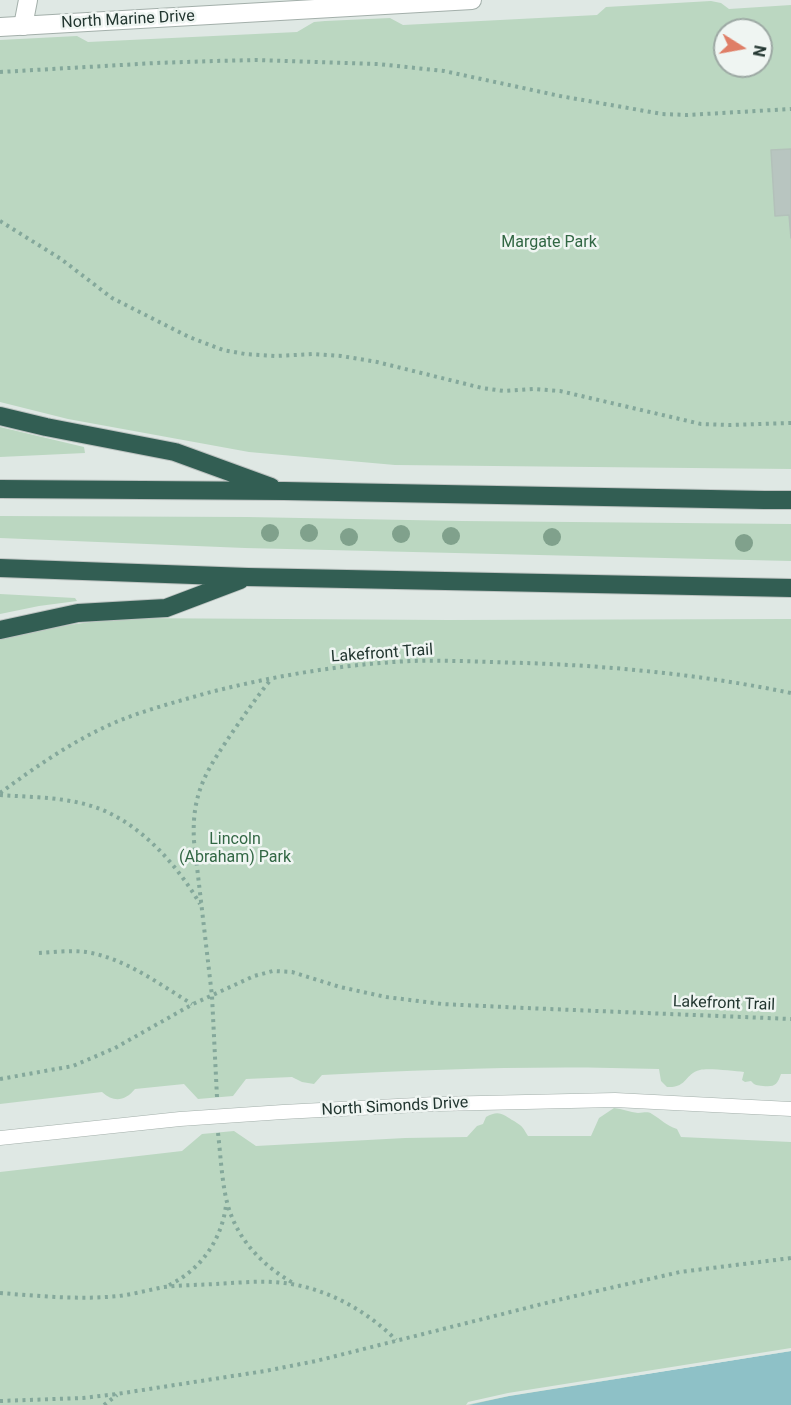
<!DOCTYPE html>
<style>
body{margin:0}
#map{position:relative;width:791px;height:1405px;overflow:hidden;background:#dfe8e4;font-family:Roboto,sans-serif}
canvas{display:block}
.north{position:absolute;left:713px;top:18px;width:60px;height:60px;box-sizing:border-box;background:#eff5f2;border:2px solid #9da9a4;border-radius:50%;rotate:101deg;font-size:16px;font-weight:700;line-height:24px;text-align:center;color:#223630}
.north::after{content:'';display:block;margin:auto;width:21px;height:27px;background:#df7e66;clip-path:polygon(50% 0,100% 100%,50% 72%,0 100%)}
</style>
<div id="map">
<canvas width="791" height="1405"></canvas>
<div class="north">N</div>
</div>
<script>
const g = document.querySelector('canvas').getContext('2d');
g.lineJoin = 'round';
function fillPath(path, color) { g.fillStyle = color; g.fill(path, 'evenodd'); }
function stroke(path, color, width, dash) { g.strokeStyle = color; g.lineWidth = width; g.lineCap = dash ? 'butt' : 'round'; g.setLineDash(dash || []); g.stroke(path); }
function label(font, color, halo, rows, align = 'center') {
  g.font = font + ' Roboto,sans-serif'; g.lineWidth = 5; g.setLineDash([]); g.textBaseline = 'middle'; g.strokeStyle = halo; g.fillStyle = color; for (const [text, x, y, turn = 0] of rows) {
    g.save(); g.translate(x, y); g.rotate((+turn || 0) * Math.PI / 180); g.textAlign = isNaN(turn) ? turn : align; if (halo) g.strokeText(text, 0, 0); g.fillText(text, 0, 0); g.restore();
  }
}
const green = new Path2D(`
 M711,1L721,3L729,9L791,5V469L395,465L249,452L68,419L0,402V40L77,36L88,42L297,32L314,22L325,21L390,18L403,25L597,15L606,7ZM725,30H761V66H725Z
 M0,427L84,447L85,453L0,457Z
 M0,516L247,517L462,521L791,524V561L245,548L0,538Z
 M0,594L75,598L77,601L39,606L0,614Z
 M119,618L449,620L791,619V1074H781C777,1085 775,1087 763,1086C757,1085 755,1086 751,1081L745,1082L742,1080L744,1072C734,1071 708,1068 700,1070C684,1074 688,1088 667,1087L661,1081L659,1069C546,1065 434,1069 322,1075L314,1084L302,1082L292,1077L246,1079L233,1096L198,1099L184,1084L135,1089C125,1101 114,1103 102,1092L0,1104V638L69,625Z
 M614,1108C622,1109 630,1112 638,1113C644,1113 647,1111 652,1114C662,1120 665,1125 677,1129L681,1137L791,1142V1351L660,1371L469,1405H0V1172L182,1151L202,1134L234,1131L256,1146L405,1138L467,1137L477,1126L483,1124L486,1117C499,1109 504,1115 514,1121C523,1127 522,1126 528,1136H591L599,1118Z`);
const water = new Path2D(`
 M791,1351V1405H469L509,1396Z`);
const pier = new Path2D(`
 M791,1348V1351L509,1396L466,1405L468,1402L508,1393Z`);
const building = new Path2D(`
 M791,149V238L789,215L775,216L771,150Z`);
const path = new Path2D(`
 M0,72L156,63L214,61L257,60L378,64L444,71L560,96L662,114L687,115L791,109
 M0,221L61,259L112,298L189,337L223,350L245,354L276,356L314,354L341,356L377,362L482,388L504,391L534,389L560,391L701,424L729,425L791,423
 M0,793C37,766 74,740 116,722C145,710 176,702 207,693C273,676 343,664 412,661C450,660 488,662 525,663C614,666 704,675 791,693
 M0,795C29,797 60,797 88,805C136,818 176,863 200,904
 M39,953C54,952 71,950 86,952C125,958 159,984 192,1004
 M0,1079L73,1066L115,1048L193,1004L254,976L273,971L292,972L340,987L386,997L442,1004L525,1008L791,1019
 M217,1097L212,996L194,841C191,790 209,767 236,727C248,710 259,694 272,678
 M218,1133C221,1158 222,1190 230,1212C241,1244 266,1268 295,1284
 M169,1285C201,1270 222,1239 226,1205
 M0,1293C39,1296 80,1300 119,1296C134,1294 149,1290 164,1287C181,1285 198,1285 215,1284C237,1283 261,1280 284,1283C326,1288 366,1310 396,1340
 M0,1401L83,1398L117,1394L265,1371L316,1361L562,1299L680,1272L791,1258
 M104,1405L117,1395`);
const service = new Path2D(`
 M0,1138L180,1119L283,1112L436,1104L615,1100L791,1109`);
const minor = new Path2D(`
 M23,26L28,0`);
const tertiary = new Path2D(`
 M0,27L472,0`);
const motorway = new Path2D(`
 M0,416L46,427L175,452L271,487
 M0,489L284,491L764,500H791
 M0,568L248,577L791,588
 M0,630L78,613L166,608L240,580`);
const trees = [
 [270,533],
 [309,533],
 [401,534],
 [451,536],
 [349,537],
 [552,537],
 [744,543]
];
const streetNames = [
 ["North Marine Drive",128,20,-3],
 ["Lakefront Trail",382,654,-4],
 ["Lakefront Trail",724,1004,2],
 ["North Simonds Drive",395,1107,-3]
];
const parkNames = [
 ["Margate Park",549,243],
 ["Lincoln",235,840],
 ["(Abraham) Park",235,858]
];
fillPath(green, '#bbd7c1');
fillPath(water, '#8ec1c7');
fillPath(pier, '#dfe8e4');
fillPath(building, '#b8c5c0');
stroke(building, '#b3c1ba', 1.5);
stroke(service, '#a3afaa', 15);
stroke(minor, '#a3afaa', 20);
stroke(tertiary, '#a3afaa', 20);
stroke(motorway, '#bdc3c1', 20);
stroke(path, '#84a89b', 4, [3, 4.5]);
stroke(service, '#fff', 14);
stroke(minor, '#fff', 18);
stroke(tertiary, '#fff', 18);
stroke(motorway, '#325e53', 18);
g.fillStyle = '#80a18c';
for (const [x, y] of trees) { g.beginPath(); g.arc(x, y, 9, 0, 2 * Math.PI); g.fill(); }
label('16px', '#223630', '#eff5f2', streetNames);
label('16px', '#326744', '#eff5f2', parkNames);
</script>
